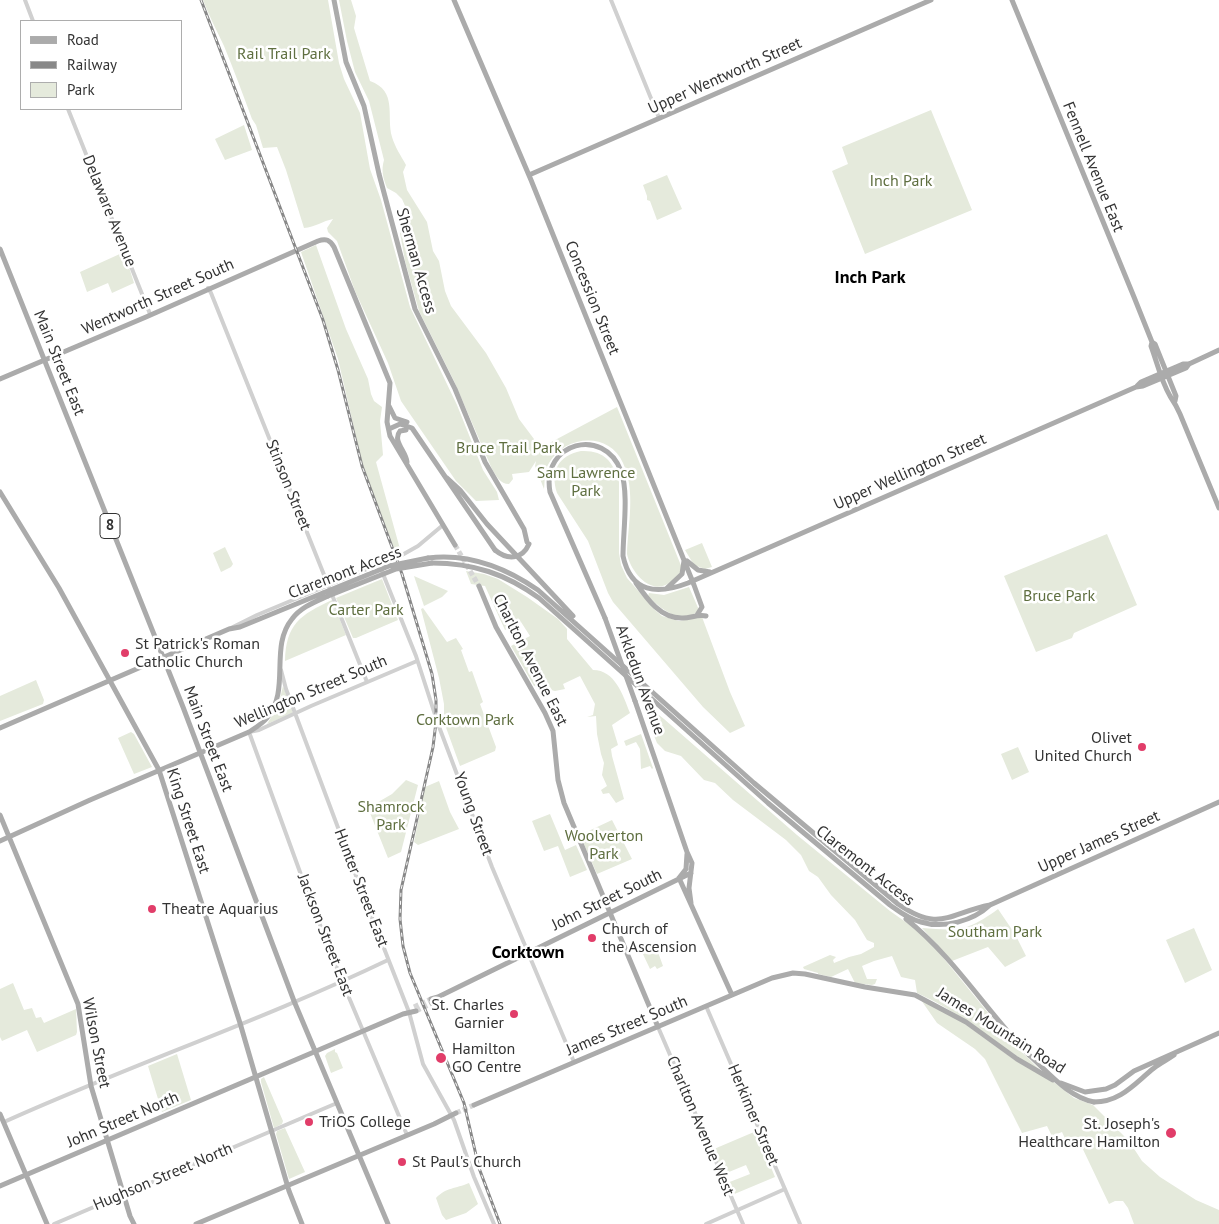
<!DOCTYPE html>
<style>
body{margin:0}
#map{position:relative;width:1219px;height:1224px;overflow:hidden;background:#fff;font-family:"PT Sans",sans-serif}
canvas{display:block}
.legend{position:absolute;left:20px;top:20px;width:162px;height:90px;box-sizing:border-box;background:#fff;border:1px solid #adadad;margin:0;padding:6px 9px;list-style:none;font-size:15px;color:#333}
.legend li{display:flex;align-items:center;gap:10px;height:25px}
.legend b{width:25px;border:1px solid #adadad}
</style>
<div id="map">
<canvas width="1219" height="1224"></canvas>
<ul class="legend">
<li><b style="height:6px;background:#ababab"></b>Road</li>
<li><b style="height:6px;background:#888"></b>Railway</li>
<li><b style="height:14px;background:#e5eadc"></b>Park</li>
</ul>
</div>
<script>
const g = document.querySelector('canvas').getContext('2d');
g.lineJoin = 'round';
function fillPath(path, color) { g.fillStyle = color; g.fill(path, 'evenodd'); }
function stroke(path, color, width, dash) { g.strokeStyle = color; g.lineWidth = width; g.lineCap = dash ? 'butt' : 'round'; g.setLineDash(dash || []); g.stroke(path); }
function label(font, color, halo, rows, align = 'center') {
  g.font = font + ' "PT Sans",sans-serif'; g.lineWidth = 5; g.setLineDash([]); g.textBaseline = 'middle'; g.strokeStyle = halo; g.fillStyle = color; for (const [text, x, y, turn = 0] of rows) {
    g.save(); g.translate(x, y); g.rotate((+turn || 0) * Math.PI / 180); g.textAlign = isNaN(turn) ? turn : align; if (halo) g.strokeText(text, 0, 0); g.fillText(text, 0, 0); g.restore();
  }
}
const green = new Path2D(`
 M203,0H328L339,63L344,79L360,113L370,169L381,200L410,307L457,405L483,470L497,492L499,500L476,501L456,481L401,401L388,363L355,291L337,241L328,232L327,228L333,219C323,221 315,227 304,228L286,170L277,147L263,148L256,125L252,119C243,95 234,70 224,46C217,31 209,16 203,0Z
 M339,0H351L356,16L354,28L370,81C398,91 386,116 392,137C395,147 401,156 406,165L403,172L407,190L427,222L433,251L439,261L445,291L451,306L486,353L506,388L519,419L534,439V449L538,455L542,447L617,407L682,568C681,573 677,576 673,580C653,599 631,573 627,554C628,524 636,491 623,463C609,431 565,435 549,463C544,471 545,480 544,489L535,466L536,461L529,472L512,474L513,479L509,484C500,484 497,477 492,469L454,381L419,311L405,261L400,233L407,217L406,208L402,199L396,193L387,188C383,178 381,170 384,160L369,101L355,72L347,41Z
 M931,110L972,210L865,254L832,171L848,164L842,147Z
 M244,125L252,150L225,160L215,139Z
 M667,175L682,209L657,220L650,201L647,200V196L643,185Z
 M316,245L346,329L368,379L371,394L374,401L382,407L380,421L383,455L376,462L400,549L395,551L369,484L361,458L338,359L301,252Z
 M122,253L128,264L134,283L112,293L108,283L87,292L80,272Z
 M581,451C604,450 613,461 619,482V553L621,565L627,578L655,610L662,616L679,621L702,617L730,692L745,726L730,733L703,707L613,602L608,593L588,541L557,493C550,471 558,456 581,451Z
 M1107,534L1137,605L1074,633L1072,638L1036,652L1004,576Z
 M702,543L712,567L705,569L694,565L685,550Z
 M225,547L233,564L231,567L221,572L213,553Z
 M466,571L484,574L498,579L527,597L558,619L567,629V639L593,670C615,670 623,695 630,713L612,725L618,745L611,749L612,756L624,799L616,803L609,793L603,794L601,790L607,786L602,775L604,763L601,754L597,734L596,716L587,717L593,715L595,704L580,676L563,684L565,689L555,691L534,686L511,646L530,636L521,622L505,630L485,586L471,584Z
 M414,576L448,591L442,597L424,606Z
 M382,579L398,620L356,638H353L336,598Z
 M689,587L699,610C683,627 659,608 648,596L649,593L664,595Z
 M332,600L346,635L285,661C286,624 300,615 332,600Z
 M423,608L447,642L456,638L463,649L461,650L469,672L472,671L483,702L480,704L496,747L495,751L460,766L444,722V704L439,678L421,609Z
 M36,680L44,700L43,704L0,721V696Z
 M283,686L293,713L267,724L278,706Z
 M646,707L650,708L664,719L797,835L890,911L917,930L932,944L1011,1041L1042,1072C1000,1047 962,1013 917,993L915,980L901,977L892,956L874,961L862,966L867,979H877L875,984L872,985L855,983L848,969L831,977L818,974V973L804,969L803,967L830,955L836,957L833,960L834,963L849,957L861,954L874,947V943L867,940L855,920L831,895L818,877L809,871L801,855L786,840L733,800L715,783L704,780L681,756L665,751L657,743L653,733L658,731L656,725L651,726Z
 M131,732L134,734L152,767L134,774L118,738Z
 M641,734L653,768L652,769L650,766L641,769L640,749L636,742L626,746L624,741Z
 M1018,747L1029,772L1012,780L1001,754Z
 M406,780L418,785L401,852L388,858L368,808L392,794Z
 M439,781L450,812L459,829L418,845L414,842L425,787Z
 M550,814L565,850L576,845L587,870L570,877L558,846L544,851L532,821Z
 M612,820L632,859L597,874L580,835Z
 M998,909L1015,934L1026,956L1005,967L988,947L952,961L922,928C959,931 968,931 998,909Z
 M1194,928L1212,970L1185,983L1166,940Z
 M655,944L663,966L657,969L655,966L650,969L641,950Z
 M13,983L24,1010L32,1008L36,1018L41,1017L44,1023L76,1009L77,1032L76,1035L37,1052L27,1030L2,1041L0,1037V989Z
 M921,1000L961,1021L1016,1061L1055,1083L1074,1098L1093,1105L1129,1141L1142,1161L1160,1177L1196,1200L1219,1210V1224H1134L1128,1208L1123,1201H1115L1109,1204L1079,1141L1068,1145L1062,1132L1052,1136L1047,1126L1022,1133L985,1059L975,1049L937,1023Z
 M335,1049V1052L337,1053L343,1068L331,1073L325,1056L327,1053Z
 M177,1054L191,1100L162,1112L148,1066Z
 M264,1077L283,1121L282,1124L274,1128L261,1082V1079Z
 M285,1128L305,1172L289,1179L276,1134L277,1131Z
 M754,1132L757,1134L775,1177L732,1195L727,1183L750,1174L746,1165L724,1174L713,1152L714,1149Z
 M469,1183L478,1204L466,1213L446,1220L442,1215L436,1198C447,1187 455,1189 469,1183Z`);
const minorTunnel = new Path2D(`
 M391,559L402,555`);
const majorTunnel = new Path2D(`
 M455,545L479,586
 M414,1007L431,999
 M416,1011L432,1003
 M456,1113L474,1105`);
const minor = new Path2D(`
 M25,0L33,21
 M611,0L659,118
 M68,109L150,314
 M208,288L211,293L367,682
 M402,555L418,546L443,525
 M379,564L416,656L438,724L492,867L574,1062
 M231,628L257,615L391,559
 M281,670L286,689L367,905L409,1012L423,1064L454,1120L474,1177L494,1224
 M706,1006L800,1224
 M658,1027L743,1224
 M4,1122C130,1065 263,1020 388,960
 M407,1135L342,981L308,894L249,732L259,730L311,706L417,661
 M54,1224L337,1103
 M706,1224L785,1189`);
const major = new Path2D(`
 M334,0L346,62L364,106L379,174L415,309L455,389L485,462L524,529L527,542
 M454,0L531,180L694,585L702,607L697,615
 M1012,0L1134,297L1152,342L1151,346C1157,362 1161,381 1170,396C1174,402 1177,407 1180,414L1219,508
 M529,175L931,0
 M0,249L183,707L294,1001L388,1224
 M1152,342L1155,344L1176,396L1175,401
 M0,379L146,317L318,241C326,238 330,240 334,247L390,383L387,422L390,436L455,545
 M1137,386L1141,382L1183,364H1189L1219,350
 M389,406L395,418L407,422
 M389,429L400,424L412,428L495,550
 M406,430L400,431C392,441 406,451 407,462
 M447,478L460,490L487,524L573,616
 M0,492L59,588L159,770L240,1023L289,1191L302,1224
 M428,558C468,553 506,568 538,590L754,783L898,904C940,933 949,913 990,905L1219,802
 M687,561L698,570L710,572
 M432,563C473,563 506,574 539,598L768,803L890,905C900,912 909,919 921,922C944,929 973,921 990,905
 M636,583C647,599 661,619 683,618C691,618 698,614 706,616
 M479,586L496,627L545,713L553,731L558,780L564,803L658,1027
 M667,588L682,574L684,561
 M605,618L550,492C541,442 604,426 621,471C629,493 623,532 623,556C631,593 657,595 688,583L1136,387L1143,386L1186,368L1189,364
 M635,701L687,852L692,863L689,888L691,903
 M0,728L229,629L240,627L323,593
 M0,815L78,1004L91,1086L130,1216L134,1224
 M0,841L90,800L249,732C255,728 262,724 267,718C291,690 269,647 292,619C301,607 315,602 328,596
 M679,878L732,995
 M679,878L686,869L687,854
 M906,919C954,957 987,1012 1029,1055
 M431,999L438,997L691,873
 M432,1003L438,997
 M1061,1083L1085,1092L1106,1089L1115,1085L1134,1071L1219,1033
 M1094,1102C1121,1102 1135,1083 1154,1068C1160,1063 1167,1060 1174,1055
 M474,1105L772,978L793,973L805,974L865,987L915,995L966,1022L1017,1059L1053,1080
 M0,1114L47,1224
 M0,1186L403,1014L416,1011
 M196,1224L434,1124L456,1113`);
const rail = new Path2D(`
 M201,0L323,320L338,370L362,466L402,574L432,674L436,700V722L433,747L401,890L400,919L403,946L410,973L464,1103L479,1168L500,1224`);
const majorBridge = new Path2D(`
 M495,550C507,560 522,560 529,544
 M323,593L389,566L428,558
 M328,596L396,569L432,563
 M605,618L635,701
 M1029,1055C1049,1073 1068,1097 1094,1102`);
const markers = [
 [125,653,5,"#e13d69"],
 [1142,747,5,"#e13d69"],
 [152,909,5,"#e13d69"],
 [592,938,5,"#e13d69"],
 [514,1014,5,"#e13d69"],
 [441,1058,6,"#e13d69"],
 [309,1122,5,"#e13d69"],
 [1171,1133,6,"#e13d69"],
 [402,1162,5,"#e13d69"]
];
const shields = [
 [110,526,20]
];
const shieldNames = [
 ["8",110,526]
];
const parkNames = [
 ["Rail Trail Park",284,54],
 ["Inch Park",901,181],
 ["Bruce Trail Park",509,448],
 ["Sam Lawrence",586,473],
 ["Park",586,491],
 ["Bruce Park",1059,596],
 ["Carter Park",366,610],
 ["Corktown Park",465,720],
 ["Shamrock",391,807],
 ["Park",391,825],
 ["Woolverton",604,836],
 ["Park",604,854],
 ["Southam Park",995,932]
];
const streetNames = [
 ["Upper Wentworth Street",725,76,-24],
 ["Fennell Avenue East",1093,167,68],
 ["Delaware Avenue",109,211,68],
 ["Sherman Access",416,261,74],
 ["Wentworth Street South",158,297,-24],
 ["Concession Street",592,298,68],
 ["Main Street East",59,363,68],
 ["Upper Wellington Street",910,472,-24],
 ["Stinson Street",288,485,68],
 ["Claremont Access",345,573,-21],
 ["Charlton Avenue East",530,660,63],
 ["Arkledun Avenue",640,680,70],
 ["Wellington Street South",311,692,-23],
 ["Main Street East",208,739,69],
 ["Young Street",473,814,70],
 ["King Street East",188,821,72],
 ["Upper James Street",1099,842,-24],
 ["Claremont Access",865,866,38],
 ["Hunter Street East",361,888,69],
 ["John Street South",607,900,-26],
 ["Jackson Street East",325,935,69],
 ["James Street South",627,1026,-23],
 ["James Mountain Road",1001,1031,32],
 ["Wilson Street",96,1043,79],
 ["Herkimer Street",753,1115,67],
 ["John Street North",123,1120,-23],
 ["Charlton Avenue West",700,1126,67],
 ["Hughson Street North",163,1177,-23]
];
const poiNames = [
 ["St Patrick's Roman",135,644],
 ["Catholic Church",135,662],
 ["Olivet",1132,738,"right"],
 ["United Church",1132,756,"right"],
 ["Theatre Aquarius",162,909],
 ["Church of",602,929],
 ["the Ascension",602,947],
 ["St. Charles",504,1005,"right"],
 ["Garnier",504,1023,"right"],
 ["Hamilton",452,1049],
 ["GO Centre",452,1067],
 ["TriOS College",319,1122],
 ["St. Joseph's",1160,1124,"right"],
 ["Healthcare Hamilton",1160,1142,"right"],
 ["St Paul's Church",412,1162]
];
const neighbourhoodNames = [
 ["Inch Park",870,278],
 ["Corktown",528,953]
];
fillPath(green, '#e5eadc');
stroke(minorTunnel, '#d6d6d6', 4, [4, 2]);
stroke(majorTunnel, '#d6d6d6', 5, [5, 2.5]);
stroke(minor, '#d0d0d0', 4);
stroke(major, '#ababab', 5);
stroke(rail, '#888', 3);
stroke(rail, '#fff', 1, [4]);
stroke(majorBridge, '#ababab', 5);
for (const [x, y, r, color] of markers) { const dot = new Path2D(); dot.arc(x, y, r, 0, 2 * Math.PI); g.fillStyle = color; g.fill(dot); stroke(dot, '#fff', 2); }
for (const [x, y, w] of shields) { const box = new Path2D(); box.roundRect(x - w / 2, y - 12.5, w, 25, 4); g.fillStyle = '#fff'; g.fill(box); stroke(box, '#333', 1); }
label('bold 15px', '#333', null, shieldNames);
label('16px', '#5f6f40', '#fff', parkNames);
label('16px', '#333', '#fff', streetNames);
label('16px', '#333', '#fff', poiNames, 'left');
label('bold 18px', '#000', '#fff', neighbourhoodNames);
</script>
